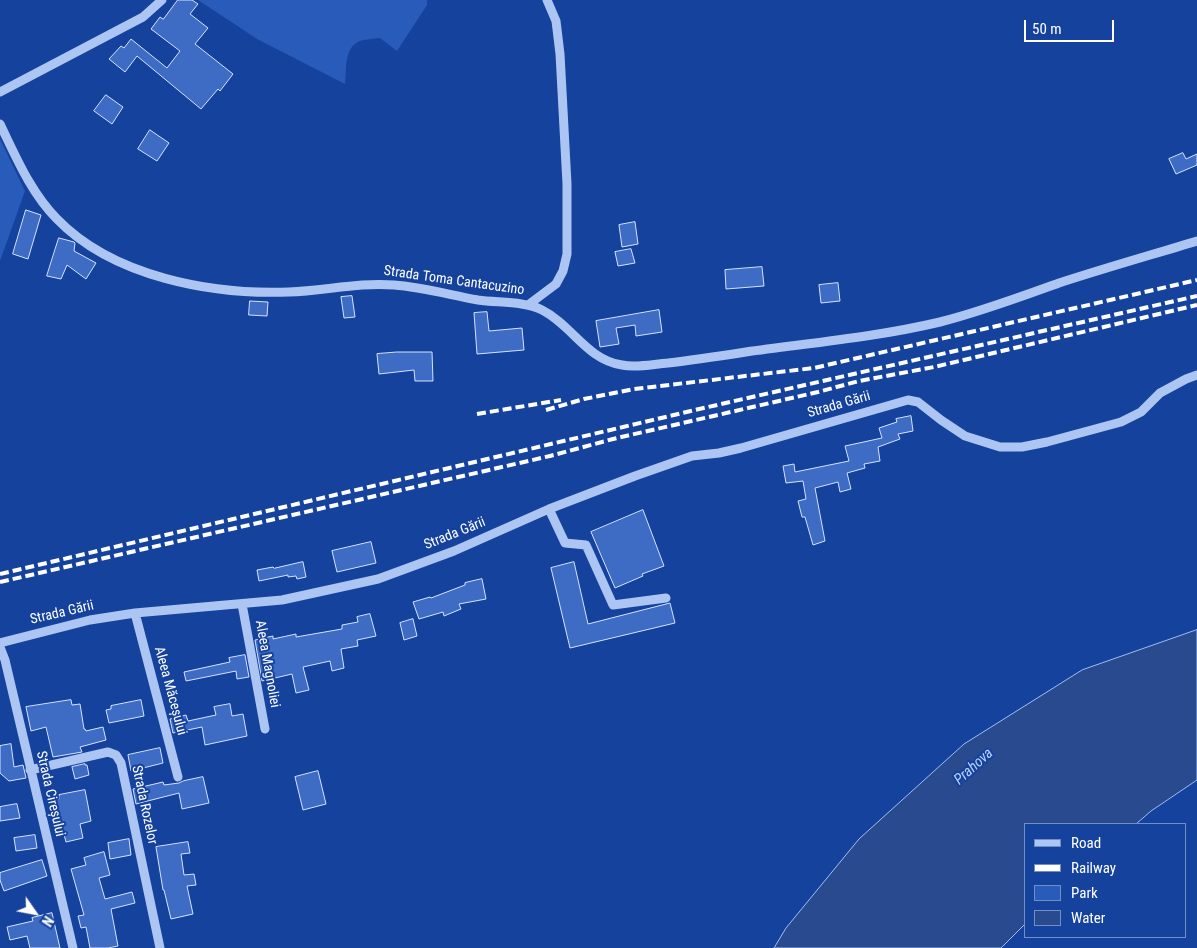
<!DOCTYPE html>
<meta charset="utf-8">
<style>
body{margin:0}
#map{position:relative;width:1197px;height:948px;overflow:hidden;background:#15429d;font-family:"Roboto Condensed",sans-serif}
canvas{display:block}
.legend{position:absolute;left:1024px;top:823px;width:162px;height:115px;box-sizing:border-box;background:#15429d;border:1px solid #738ec4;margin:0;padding:6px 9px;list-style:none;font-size:15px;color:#fff}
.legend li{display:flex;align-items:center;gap:10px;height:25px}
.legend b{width:25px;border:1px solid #738ec4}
.north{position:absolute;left:10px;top:888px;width:50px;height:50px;-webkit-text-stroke:4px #15429d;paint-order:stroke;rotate:123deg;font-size:14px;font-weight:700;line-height:20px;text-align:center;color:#fff}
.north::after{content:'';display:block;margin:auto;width:18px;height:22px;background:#fff;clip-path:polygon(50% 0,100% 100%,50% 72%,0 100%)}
.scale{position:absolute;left:1024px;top:20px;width:90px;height:22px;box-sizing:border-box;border:2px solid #fff;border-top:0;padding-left:6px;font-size:15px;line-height:18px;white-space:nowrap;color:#fff;-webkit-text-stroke:4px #15429d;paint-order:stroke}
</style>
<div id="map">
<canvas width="1197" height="948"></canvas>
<ul class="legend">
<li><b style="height:6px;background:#adc5f3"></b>Road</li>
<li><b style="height:6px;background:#fff"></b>Railway</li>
<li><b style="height:14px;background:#295bbb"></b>Park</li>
<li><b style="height:14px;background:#294a8e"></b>Water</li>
</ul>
<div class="north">N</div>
<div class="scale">50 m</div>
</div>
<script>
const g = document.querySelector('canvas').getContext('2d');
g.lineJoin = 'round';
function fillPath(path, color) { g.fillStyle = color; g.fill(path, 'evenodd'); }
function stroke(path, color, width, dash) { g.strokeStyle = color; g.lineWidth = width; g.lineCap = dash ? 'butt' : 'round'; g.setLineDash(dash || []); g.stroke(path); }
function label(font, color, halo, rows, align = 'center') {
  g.font = font + ' "Roboto Condensed",sans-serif'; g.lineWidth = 4; g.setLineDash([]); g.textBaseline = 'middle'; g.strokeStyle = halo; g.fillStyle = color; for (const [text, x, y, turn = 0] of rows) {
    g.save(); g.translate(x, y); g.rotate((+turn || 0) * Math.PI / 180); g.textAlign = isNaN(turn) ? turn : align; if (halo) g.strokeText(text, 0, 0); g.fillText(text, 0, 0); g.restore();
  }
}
const green = new Path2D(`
 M198,0H427V5L397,51L380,38C374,39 366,39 360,41C343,48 347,70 345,84L257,39Z
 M0,139L25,191L0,261Z`);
const water = new Path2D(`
 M1197,630V780L1151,811L1136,824H1026V923L1001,948H774L786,928L859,839L964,744L1082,670Z`);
const building = new Path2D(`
 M178,0H192L198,4L190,14L208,28L195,44L233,74L220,91L218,89L201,109L137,56L125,72L109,59L121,46L124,48L131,39L167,68L180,51L151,29L160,17L163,19Z
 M106,95L123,107L112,124L94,111Z
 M150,130L169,143L157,161L138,149Z
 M1183,153L1186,159L1197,154V165L1176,174L1169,159Z
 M26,210L41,215L28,259L13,254Z
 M635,222L638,244L622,247L619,225Z
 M59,238L74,242L75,243L74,251L96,263L86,279L67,265L61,279L47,276Z
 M631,249L635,263L618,266L615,252Z
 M762,267L764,286L726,289L725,270Z
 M838,283L840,301L821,303L819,285Z
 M352,296L355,317L344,318L341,297Z
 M250,301L268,302L267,316L249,315Z
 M659,310L662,332L636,336L635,325L616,328L619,344L600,347L596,321Z
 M487,312L489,331L522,328L524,350L477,354L474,313Z
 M397,352H432L433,381H415L414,370L379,374L377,354Z
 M911,416L913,431L898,434L900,439L878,447L880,461L864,464L865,468L847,473L851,489L840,492L838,482L815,488L825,541L813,545L805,517H802L798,501L806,499L803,481L786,483L783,466L794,464L795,472L849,461L845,446L882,438L879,428L897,422L896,419Z
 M643,510L664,566L642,574L643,576L615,588L591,532Z
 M371,542L376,563L337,572L332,551Z
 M303,562L306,577L297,579L296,576L288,577V575L259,581L257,570L273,567L274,568Z
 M574,562L588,624L670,603L675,623L570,648L551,568Z
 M482,579L486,599L459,604L461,609L444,616L443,612L419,619L413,602L430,597L431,598L465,585V583Z
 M370,614L376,636L357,640L358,646L341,649L344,668L332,671L330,661L303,667L309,690L296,693L292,674L262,681L255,640L273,636V639L296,634V637L342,629V625L358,622L357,617Z
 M413,619L417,636L404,640L400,623Z
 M245,655L249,677L237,679L236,671L186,681L184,672L230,662L229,658Z
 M71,700L72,705L80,704L84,729H85L86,731L103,727L106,740L80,747L82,752L53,757L46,727L31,731L26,707Z
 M141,700L144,716L109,723L106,710L111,709V706Z
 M230,704L232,716L243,714L247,736L205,745L202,727L173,733L170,719L186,715L188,721L216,715L214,707Z
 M11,744L14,767L23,765L26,778L9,781L0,773V746Z
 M160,748L163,763L131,771L128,755Z
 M85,764V765H87L89,775L75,779L72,767Z
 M318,771L326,804L303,810L295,777Z
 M203,777L209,803L182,809L179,793L136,804L133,789L163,782L164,785L179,783L183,781Z
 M85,790L91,821L80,824L83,838L66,842L55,800L59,799V795Z
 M17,804L20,818L0,821V807Z
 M35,835L37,848L16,851L14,838Z
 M129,839L131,855L110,859L108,843Z
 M188,842L190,853L181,854L184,875L194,874L196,885L187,886L193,914L171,919L164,890H163L156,847Z
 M104,852L110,875L99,878L105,899L132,892L135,903L111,909L118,946L108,948H90L86,927L81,928L78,916L84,915L71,869L86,865L84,858Z
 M42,860L47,876L4,891L0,880V873Z
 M52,913L60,948H30L27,936L10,940L7,927L33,921L32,918Z`);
const minor = new Path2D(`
 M0,92L143,17L162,0
 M0,124C16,157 31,193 57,219C113,277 212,295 289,292C324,291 359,282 394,285C422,287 450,295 478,300C498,303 524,301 542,310C572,325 587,360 622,365C637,368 653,364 668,363C694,360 720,356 746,352C810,343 877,337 940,322C980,312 1020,297 1059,283C1105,268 1151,255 1197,241
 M528,305L556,284L563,271L567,254V184L560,54L556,21L547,0
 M549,509L565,543L586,545L613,605L666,598
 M242,604L265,729
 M135,613L178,777
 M0,643L90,620L135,613L282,600L378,579L454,551L549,509L635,476L692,456L719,453L741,448L908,400L918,402L941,420L965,436L1000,447H1022L1047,442L1121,422L1141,412L1160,393L1186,379L1197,375
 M0,647L5,660L73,948
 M30,770L108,752L116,755L121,763L160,948`);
const rail = new Path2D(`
 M546,410L584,399L634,389L814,368L1197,280
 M477,414L561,400
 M0,574L695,410L1197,296
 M0,582L550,456L613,439L818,392L859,381L934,367L1197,305`);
const streetNames = [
 ["Strada Toma Cantacuzino",454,281,8],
 ["Strada Gării",839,405,-16],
 ["Strada Gării",455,534,-22],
 ["Strada Gării",62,613,-13],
 ["Aleea Magnoliei",267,664,80],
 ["Aleea Măceșului",170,691,75],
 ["Strada Cireșului",50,794,77],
 ["Strada Rozelor",144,805,78]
];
const waterNames = [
 ["Prahova",974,767,-42]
];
fillPath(green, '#295bbb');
fillPath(water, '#294a8e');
stroke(water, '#9fbef6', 1);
fillPath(building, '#3e6bc4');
stroke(building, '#d5e3fd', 1);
stroke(minor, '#adc5f3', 9);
stroke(rail, '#fff', 4, [9, 4]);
label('14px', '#fff', '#15429d', streetNames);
label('italic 15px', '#b9d0f9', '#15429d', waterNames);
</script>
